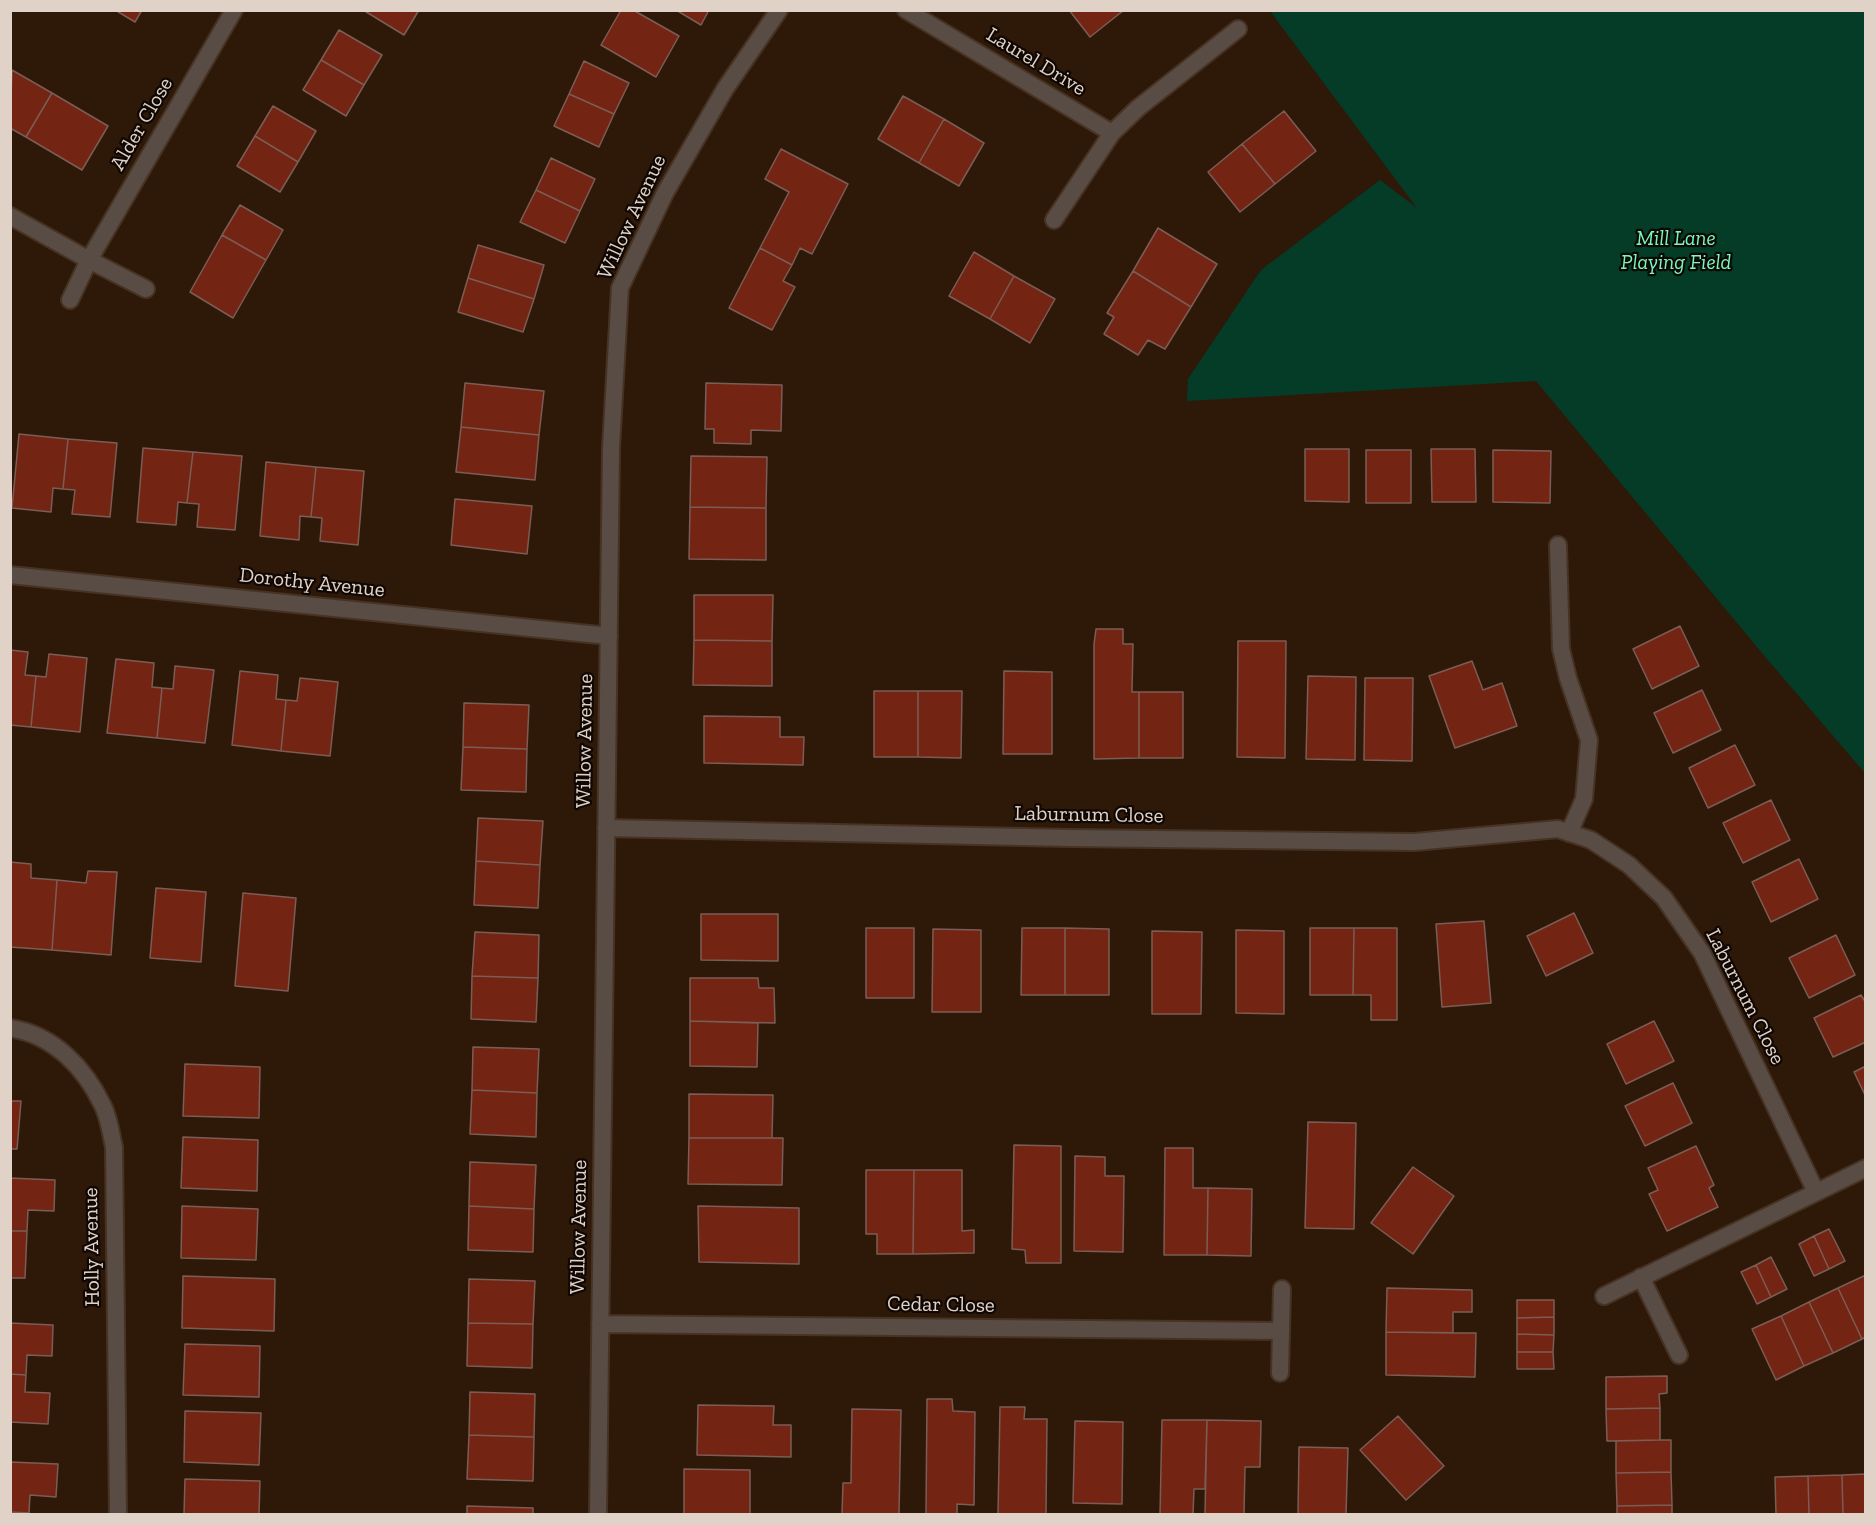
<!DOCTYPE html>
<style>
body{margin:0}
#map{position:relative;width:1876px;height:1525px;overflow:hidden;background:#2e1909;font-family:"Zilla Slab",serif}
canvas{display:block}
.frame{position:absolute;inset:0;border:12px solid #e1d2c8;pointer-events:none}
</style>
<div id="map">
<canvas width="1876" height="1525"></canvas>
<div class="frame"></div>
</div>
<script>
const g = document.querySelector('canvas').getContext('2d');
g.lineJoin = 'round';
function fillPath(path, color) { g.fillStyle = color; g.fill(path, 'evenodd'); }
function stroke(path, color, width, dash) { g.strokeStyle = color; g.lineWidth = width; g.lineCap = dash ? 'butt' : 'round'; g.setLineDash(dash || []); g.stroke(path); }
function label(font, color, halo, rows, align = 'center') {
  g.font = font + ' "Zilla Slab",serif'; g.lineWidth = 4.5; g.setLineDash([]); g.textBaseline = 'middle'; g.strokeStyle = halo; g.fillStyle = color; for (const [text, x, y, turn = 0] of rows) {
    g.save(); g.translate(x, y); g.rotate((+turn || 0) * Math.PI / 180); g.textAlign = isNaN(turn) ? turn : align; if (halo) g.strokeText(text, 0, 0); g.fillText(text, 0, 0); g.restore();
  }
}
const green = new Path2D(`
 M1270,11H1865V773L1767,659L1536,381L1187,401L1188,379L1261,270L1380,180L1417,208Z`);
const building = new Path2D(`
 M115,10H142L135,22Z
 M363,10H419L404,35Z
 M621,10H633L679,36L656,77L601,45Z
 M676,10H709L701,25Z
 M1069,10H1124L1090,37Z
 M339,30L382,55L364,85L321,60Z
 M321,60L364,85L346,116L303,90Z
 M584,61L629,83L614,114L569,94Z
 M12,70L52,93L26,137L10,128Z
 M52,93L108,126L82,170L26,137Z
 M569,94L614,114L599,147L554,126Z
 M903,96L944,119L919,163L878,139Z
 M273,106L316,131L298,162L255,136Z
 M1284,111L1316,151L1275,184L1242,144Z
 M944,119L984,143L959,186L919,163Z
 M255,136L298,162L280,192L237,166Z
 M1242,144L1275,184L1240,212L1208,172Z
 M781,149L848,184L812,254L800,248L792,265L760,248L789,192L765,179Z
 M551,158L595,179L580,211L536,190Z
 M536,190L580,211L565,243L520,222Z
 M240,205L283,230L266,260L222,235Z
 M1158,228L1217,264L1191,307L1133,271Z
 M222,235L266,260L233,318L190,292Z
 M478,245L544,265L534,299L468,278Z
 M760,248L792,265L783,281L795,287L772,330L729,308Z
 M974,252L1014,276L990,319L949,296Z
 M1133,271L1191,307L1165,349L1148,340L1138,355L1104,334L1114,317L1107,313Z
 M1014,276L1055,299L1030,343L990,319Z
 M468,278L534,299L523,332L458,312Z
 M465,383L544,391L539,435L461,427Z
 M706,383L782,385L781,431L751,430V444L714,443V429H705Z
 M461,427L539,435L535,480L456,472Z
 M19,434L68,439L63,489L53,488L51,512L12,508Z
 M68,439L117,443L110,517L72,514L75,490L63,489Z
 M143,448L193,452L187,503L178,502L176,525L137,522Z
 M1305,449H1349V502L1305,501Z
 M1431,449H1475L1476,502H1432Z
 M1366,450H1411V503H1366Z
 M1493,450L1551,451L1550,503L1493,502Z
 M193,452L242,456L235,530L197,527L199,504L187,503Z
 M691,456L767,457L766,508L690,507Z
 M266,462L316,467L311,517L300,516L299,540L260,536Z
 M316,467L364,471L358,545L320,541L322,518L311,517Z
 M455,499L532,506L527,554L451,545Z
 M690,507L766,508V560L689,559Z
 M694,595H773L772,641L694,640Z
 M1680,626L1699,666L1652,689L1633,649Z
 M1096,629H1123V644H1133L1132,692H1139V758L1094,759V644Z
 M694,640L772,641V686L693,685Z
 M1238,641H1286L1285,758L1237,757Z
 M10,650L28,652L25,675L36,676L31,727L10,725Z
 M49,654L87,658L80,732L31,727L36,676L46,677Z
 M116,659L154,663L152,687L162,688L157,738L107,733Z
 M1472,661L1483,690L1502,683L1517,726L1455,748L1429,676Z
 M175,666L214,670L205,743L157,738L162,688L173,689Z
 M240,671L278,675L276,699L286,700L281,751L232,745Z
 M1004,671L1052,672V754H1003Z
 M1308,676L1356,677L1355,760L1306,759Z
 M300,678L338,682L330,756L281,751L286,700L297,701Z
 M1365,678H1413L1412,761L1364,760Z
 M1702,690L1721,730L1673,753L1654,713Z
 M874,691H918V757H874Z
 M918,691H962L961,758L918,757Z
 M1139,692H1183V758H1139Z
 M464,703L529,705L527,749L463,747Z
 M704,716L780,717V737H804L803,765L704,763Z
 M1735,745L1755,785L1708,808L1689,768Z
 M463,747L527,749L526,792L461,790Z
 M1771,800L1790,840L1743,863L1723,823Z
 M478,818L543,821L540,865L476,861Z
 M1799,859L1818,899L1771,922L1752,882Z
 M476,861L540,865L538,908L474,905Z
 M10,862L31,864V878L57,880L52,950L10,947Z
 M88,871L117,872L111,955L52,950L57,880L86,883Z
 M156,888L206,892L201,962L150,958Z
 M243,893L296,898L288,991L235,986Z
 M1574,913L1593,953L1546,976L1527,936Z
 M701,914H778V961L701,960Z
 M1484,921L1491,1003L1442,1007L1436,924Z
 M866,928H914V998H866Z
 M1022,928H1065V995H1021Z
 M1065,928L1109,929V995H1065Z
 M1310,928H1354L1353,995H1310Z
 M1354,928H1397V1020H1371V995H1353Z
 M933,929L981,930V1012H932Z
 M1236,930L1284,931V1014L1236,1013Z
 M1152,931L1202,932L1201,1014H1152Z
 M475,932L539,935L538,978L472,976Z
 M1836,935L1855,975L1809,998L1789,958Z
 M472,976L538,978L536,1022L471,1019Z
 M690,978H758L759,988H774L775,1023L690,1021Z
 M1861,995L1866,1003V1042L1833,1057L1814,1018Z
 M690,1021L758,1023L757,1067L690,1066Z
 M1654,1021L1674,1061L1626,1084L1607,1044Z
 M473,1047L539,1049L537,1093L472,1090Z
 M185,1064L260,1067L259,1118L183,1116Z
 M1866,1066V1097L1854,1072Z
 M1673,1083L1692,1123L1645,1146L1625,1106Z
 M472,1090L537,1093L536,1137L470,1134Z
 M689,1094L773,1095L772,1138H689Z
 M10,1101H21L17,1149H10Z
 M1308,1122L1356,1123L1354,1229L1305,1228Z
 M183,1137L258,1140L257,1191L181,1188Z
 M689,1138H783L782,1185L688,1184Z
 M1014,1145L1061,1146V1263H1026L1025,1250L1012,1249Z
 M1696,1146L1714,1185L1709,1188L1718,1207L1667,1231L1649,1194L1658,1190L1648,1168Z
 M1165,1148H1193V1188H1208L1207,1255H1164Z
 M1075,1156L1105,1157V1176H1124L1123,1252L1074,1251Z
 M470,1162L536,1165L534,1209L469,1206Z
 M1413,1167L1454,1196L1413,1254L1371,1223Z
 M866,1170H914L913,1254H877V1234H866Z
 M914,1170H962V1231L974,1230V1253L913,1254Z
 M10,1178L55,1180L54,1211L28,1210L27,1231H10Z
 M1208,1188L1252,1189L1251,1256L1207,1255Z
 M182,1206L258,1209L256,1260L181,1258Z
 M469,1206L534,1209L533,1252L468,1250Z
 M698,1206L799,1208V1264L699,1262Z
 M1829,1229L1845,1261L1829,1269L1814,1236Z
 M10,1231H27L25,1278H10Z
 M1814,1236L1829,1269L1814,1276L1799,1244Z
 M1771,1257L1787,1289L1771,1297L1756,1265Z
 M1756,1265L1771,1297L1757,1304L1741,1272Z
 M1866,1275V1337L1862,1339L1838,1288Z
 M183,1276L275,1279L274,1331L182,1328Z
 M469,1279L535,1281L533,1324L468,1323Z
 M1387,1288L1472,1290V1312H1453V1333L1386,1332Z
 M1838,1288L1862,1339L1833,1353L1809,1302Z
 M1517,1300H1554V1317L1517,1318Z
 M1809,1302L1833,1353L1804,1366L1781,1316Z
 M1781,1316L1804,1366L1776,1380L1752,1329Z
 M1554,1317V1335L1517,1334V1318Z
 M10,1323L53,1325L52,1356L27,1355L26,1375L10,1374Z
 M468,1323L533,1324L532,1368L467,1366Z
 M1386,1332L1476,1333L1475,1377L1386,1375Z
 M1517,1334L1554,1335L1553,1352H1517Z
 M185,1344L260,1346L259,1397L183,1395Z
 M1517,1352H1553L1554,1369H1517Z
 M10,1374L26,1375L25,1392L50,1393L48,1424L10,1422Z
 M1667,1376V1393L1659,1394L1660,1408L1606,1409V1377Z
 M470,1392L535,1394L534,1437L469,1435Z
 M927,1399H952L953,1411L975,1412L974,1505L957,1504V1514H926Z
 M698,1405L774,1406L773,1425H791V1457L697,1455Z
 M1000,1407H1025L1024,1419H1047L1046,1514H998Z
 M1660,1408V1440L1607,1441L1606,1409Z
 M852,1409L901,1410L899,1514H842L843,1483H851Z
 M185,1411L261,1413L259,1465L184,1462Z
 M1398,1416L1444,1466L1406,1500L1360,1450Z
 M1162,1420H1207L1205,1489H1194L1193,1514H1160Z
 M1207,1420L1261,1421L1260,1467H1245L1244,1514H1205Z
 M1075,1421L1123,1422L1122,1504L1073,1503Z
 M469,1435L534,1437L533,1481L467,1479Z
 M1660,1440H1671V1472L1616,1473V1441Z
 M1299,1447L1348,1448L1346,1514H1298Z
 M10,1462L58,1464L56,1497L30,1495L29,1513L10,1512Z
 M684,1469L750,1470V1514H684Z
 M1671,1472L1672,1505L1617,1506L1616,1473Z
 M1866,1474V1514H1843L1842,1475Z
 M1842,1475L1843,1514H1809L1808,1476Z
 M1808,1476L1809,1514H1776L1775,1477Z
 M185,1479L260,1481L259,1514H184Z
 M1672,1505V1514H1617V1506Z
 M467,1506L533,1508V1514H467Z`);
const minor = new Path2D(`
 M906,10L1112,133
 M10,216L89,260L234,10
 M1054,220L1112,133L1138,108L1238,29
 M70,300L89,260L146,289
 M1558,545L1561,649L1568,678L1589,740L1584,799L1569,833
 M10,575L609,636
 M606,828L1069,838L1414,842L1558,829L1591,840L1629,865L1664,898L1702,953L1816,1192
 M10,1028C54,1035 85,1068 103,1106C109,1118 111,1134 114,1147L118,1514
 M1641,1277L1679,1355
 M1604,1296L1866,1168
 M600,1324L1281,1331L1280,1373
 M1281,1331L1282,1289
 M598,1514L611,448L620,288L665,193L725,89L779,10`);
const streetNames = [
 ["Laurel Drive",1036,62,31],
 ["Alder Close",142,124,-60],
 ["Willow Avenue",632,217,-65],
 ["Dorothy Avenue",312,583,6],
 ["Willow Avenue",585,741,-89],
 ["Laburnum Close",1089,815,1],
 ["Laburnum Close",1745,997,63],
 ["Willow Avenue",579,1227,-89],
 ["Holly Avenue",92,1247,-91],
 ["Cedar Close",941,1305,1]
];
const parkNames = [
 ["Mill Lane",1676,239],
 ["Playing Field",1676,263]
];
fillPath(green, '#043c27');
fillPath(building, '#732413');
stroke(building, '#7c5d55', 1.5);
stroke(minor, '#473324', 20);
stroke(minor, '#584c45', 16);
label('21px', '#e1d2c8', '#0f0703', streetNames);
label('italic 21px', '#76f9be', '#0f0703', parkNames);
</script>
